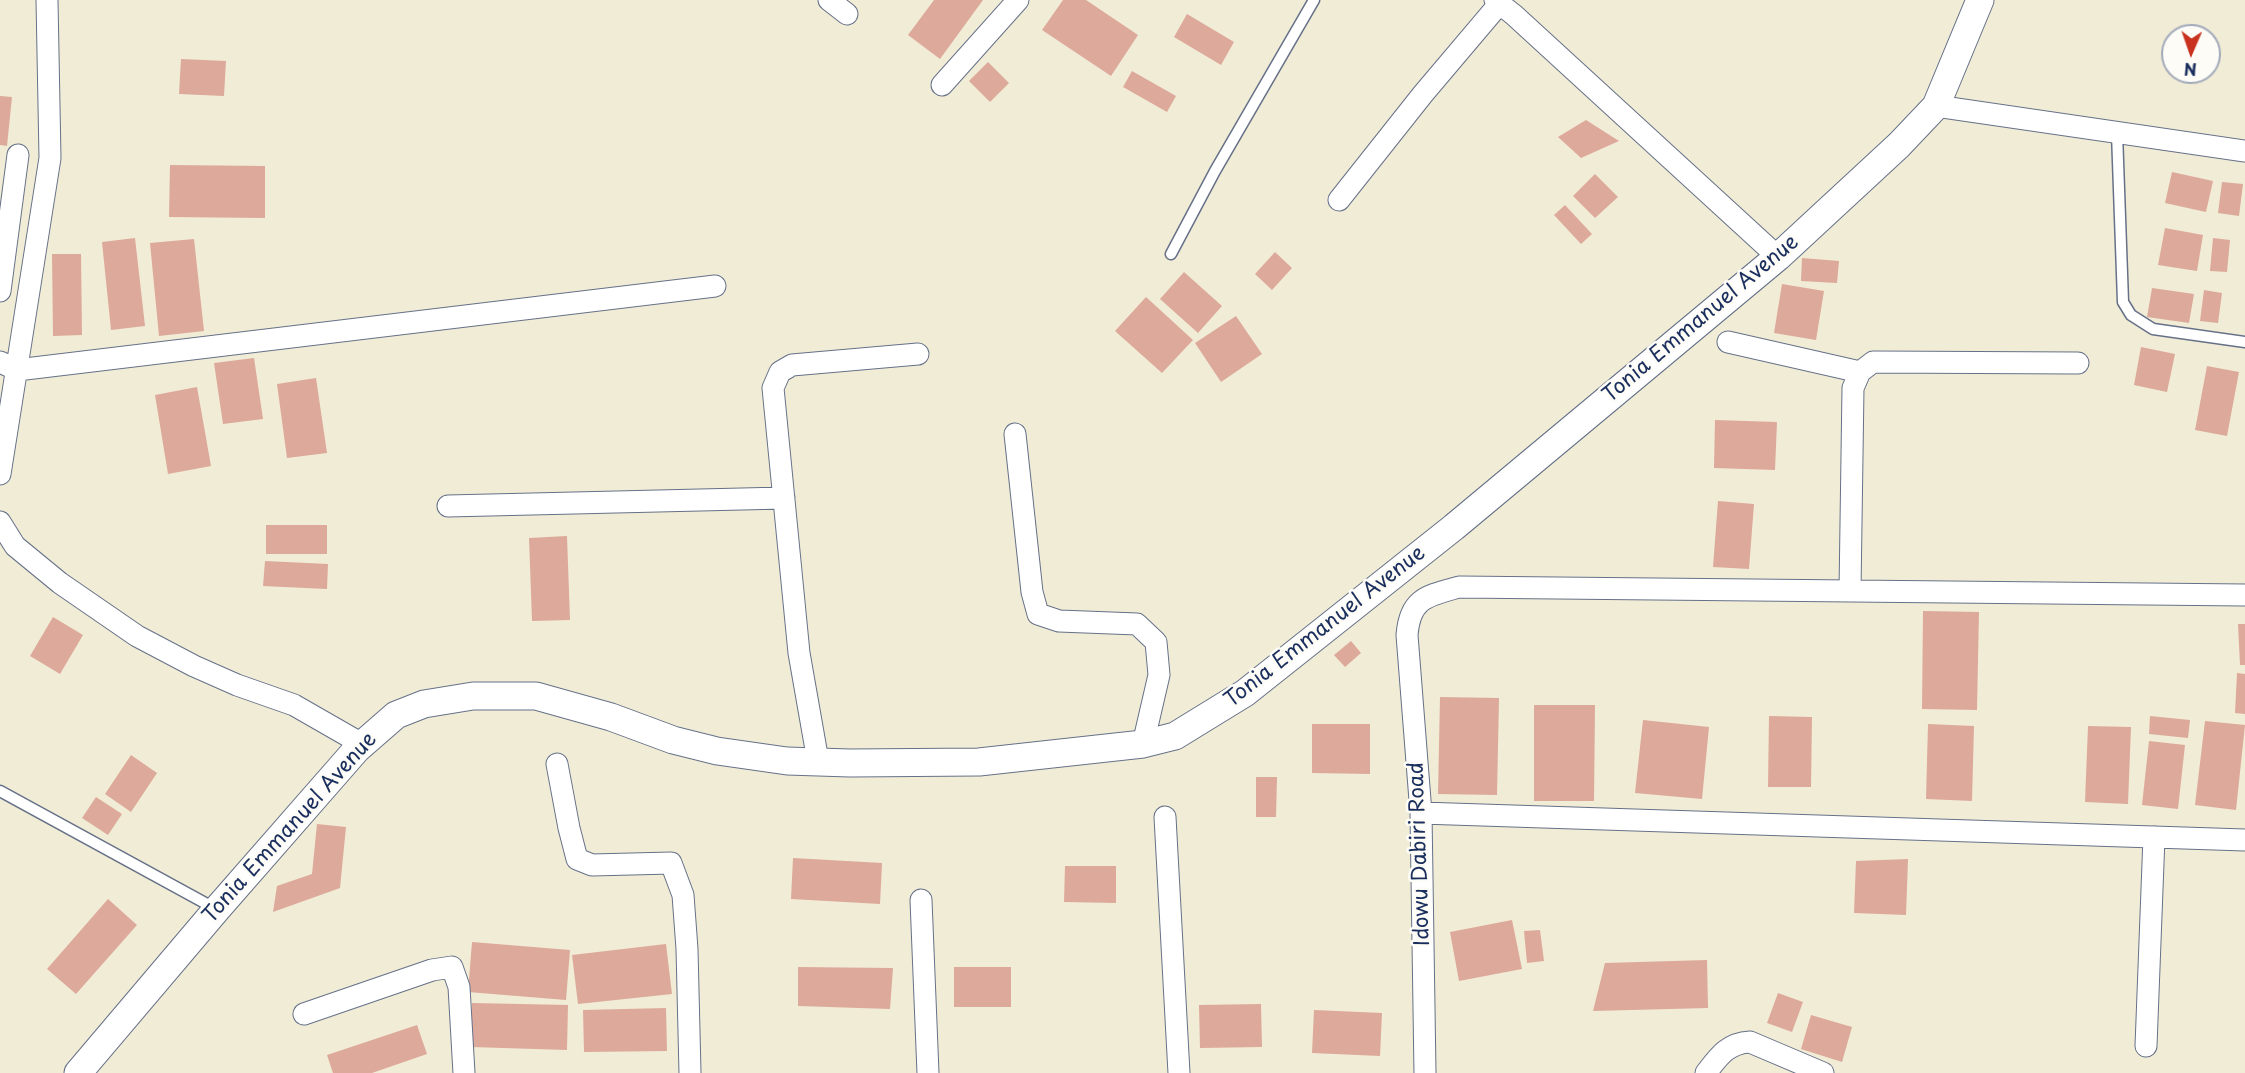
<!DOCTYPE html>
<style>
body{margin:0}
#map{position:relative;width:2245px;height:1073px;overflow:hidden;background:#f1ecd6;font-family:"Playpen Sans",sans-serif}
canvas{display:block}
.north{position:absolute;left:2161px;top:24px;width:60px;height:60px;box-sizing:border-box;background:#fdfcf7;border:2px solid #a3aaba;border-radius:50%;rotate:182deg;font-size:16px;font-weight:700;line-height:24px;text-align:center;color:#1b2f5e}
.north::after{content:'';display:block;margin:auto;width:21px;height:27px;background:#c8321e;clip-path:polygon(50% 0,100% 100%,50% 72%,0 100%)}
</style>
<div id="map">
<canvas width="2245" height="1073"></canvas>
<div class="north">N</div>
</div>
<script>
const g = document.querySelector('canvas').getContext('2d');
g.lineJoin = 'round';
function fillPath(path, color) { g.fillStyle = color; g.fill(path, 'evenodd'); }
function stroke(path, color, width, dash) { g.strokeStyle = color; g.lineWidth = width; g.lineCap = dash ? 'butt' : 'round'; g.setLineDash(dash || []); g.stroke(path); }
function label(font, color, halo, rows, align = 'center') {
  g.font = font + ' "Playpen Sans",sans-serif'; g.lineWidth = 5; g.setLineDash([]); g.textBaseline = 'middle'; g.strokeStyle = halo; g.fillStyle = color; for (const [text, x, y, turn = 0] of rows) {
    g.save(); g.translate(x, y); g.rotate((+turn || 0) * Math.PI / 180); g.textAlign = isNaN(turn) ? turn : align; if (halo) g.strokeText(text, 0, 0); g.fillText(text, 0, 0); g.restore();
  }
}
const building = new Path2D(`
 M934,0H983L940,59L908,35Z
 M1063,0H1086L1138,35L1111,76L1042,30Z
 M1187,14L1234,42L1221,65L1174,37Z
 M181,59L226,61L224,96L179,94Z
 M988,62L1009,83L990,102L969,81Z
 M1132,71L1176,96L1167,112L1123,87Z
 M0,96L12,97L7,146L0,145Z
 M1586,120L1619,141L1581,158L1558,137Z
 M170,165L265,166V218L169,217Z
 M2172,172L2213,181L2206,212L2165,203Z
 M1595,174L1618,197L1595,218L1573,196Z
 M2222,182L2243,184L2239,216L2218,213Z
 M1565,205L1592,234L1581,244L1554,215Z
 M2165,228L2203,235L2197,271L2158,265Z
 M135,238L145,326L111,330L102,242Z
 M2213,238L2230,240L2227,272L2210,271Z
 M194,239L204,331L159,336L150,243Z
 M1275,252L1292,268L1272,290L1255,274Z
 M52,254H81L82,335L53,336Z
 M1802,258L1839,261L1837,283L1801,281Z
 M1184,272L1222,306L1198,333L1160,299Z
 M1782,284L1824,291L1816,340L1774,333Z
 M2152,288L2194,294L2189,323L2147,317Z
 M2204,290L2222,293L2218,323L2200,321Z
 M1146,297L1193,340L1162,373L1115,331Z
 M1236,316L1262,354L1221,382L1195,343Z
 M2141,347L2175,354L2167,392L2134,385Z
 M254,358L263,419L223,424L214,363Z
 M2207,366L2239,372L2227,436L2195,430Z
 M316,378L327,453L287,458L277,384Z
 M197,387L211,466L168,474L155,395Z
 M1715,420L1777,422L1775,470L1714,468Z
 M1718,501L1754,504L1749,569L1713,567Z
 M266,525H327V554H266Z
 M567,536L570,620L532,621L529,538Z
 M265,561L328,564L327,589L263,586Z
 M1923,611L1979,612L1977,710L1922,709Z
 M53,617L83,635L60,674L30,656Z
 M2238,624H2245V665H2240Z
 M1351,641L1361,653L1345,667L1334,655Z
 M2237,673L2245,674V714L2235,713Z
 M1440,697L1499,698L1497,795L1438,794Z
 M1534,705H1595L1594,801H1534Z
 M1769,716L1812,717L1811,787H1768Z
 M2150,716L2190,720L2188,738L2149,734Z
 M1643,720L1709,727L1702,799L1635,793Z
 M2205,721L2245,725L2236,810L2195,805Z
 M1312,724H1370V774L1312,773Z
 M1928,724L1974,726L1972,801L1926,799Z
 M2088,726L2131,727L2128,804L2085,802Z
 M2149,741L2185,745L2178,809L2142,805Z
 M131,755L157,773L131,812L105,794Z
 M1256,777H1277L1276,817H1256Z
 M96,797L122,814L108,835L82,818Z
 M317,824L346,827L340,888L273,912L277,886L312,874Z
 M793,858L882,863L880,904L791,899Z
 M1908,859L1906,915L1854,913L1856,861Z
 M1065,866H1116V903L1064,902Z
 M108,899L137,925L76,994L47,969Z
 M1512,920L1522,969L1459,981L1450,932Z
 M1540,930L1544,961L1527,963L1524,931Z
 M472,942L570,950L566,1000L468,992Z
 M666,944L672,994L578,1004L572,955Z
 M1707,960L1708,1008L1593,1011L1605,963Z
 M798,967L893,968L890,1009L798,1006Z
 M954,967H1011V1007H954Z
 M1778,993L1803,1002L1792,1032L1767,1023Z
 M472,1003L568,1005L567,1050L471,1047Z
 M1261,1004L1262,1047L1200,1048L1199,1005Z
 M666,1008L667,1051L584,1052L583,1010Z
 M1314,1010L1382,1013L1380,1056L1312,1053Z
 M1811,1015L1852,1027L1842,1062L1801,1049Z
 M417,1025L427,1054L372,1073H333L327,1055Z`);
const service = new Path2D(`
 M2117,133L2123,302L2131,315L2153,329L2245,342
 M1171,254L1215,171L1314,0
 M0,791L216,909`);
const minor = new Path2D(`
 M829,0L847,14
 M1495,0L1514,15L1778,257
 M942,85L1018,0
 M1936,106L2245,151
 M1339,200L1423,94L1500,3
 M0,291L18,155
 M1728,342L1860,372
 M0,362L17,370L715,286
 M1015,434L1032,592L1038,614L1059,621L1137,624L1156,642L1159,675L1143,744
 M0,474L50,158L47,0
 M448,506L784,498
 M0,522L15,546L60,583L137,636L194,666L237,685L294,705L362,744
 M1850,591L1853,388L1860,372L1873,362L2078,363
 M818,761L799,653L773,388L780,372L792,365L918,354
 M557,764L569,828L577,859L592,865L671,863L683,895L687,949L690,1073
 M1421,813L2245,840
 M1165,817L1179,1073
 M921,900L928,1073
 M304,1014L432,970L452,967L459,987L464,1073
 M2146,1046L2154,837
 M1425,1073L1421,813L1407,635C1410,598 1427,596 1459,587L2245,595
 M1706,1073C1719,1056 1728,1043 1750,1042L1823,1073`);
const tertiary = new Path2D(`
 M78,1073L217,909L357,749L396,715L424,704L473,696H536L611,717L673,740L717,751L787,761L850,763L979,762L1143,744L1175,736L1245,693L1454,527L1778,257L1899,145L1936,106L1980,0`);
const streetNames = [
 ["Tonia Emmanuel Avenue",1701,319,-40],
 ["Tonia Emmanuel Avenue",1325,627,-38],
 ["Tonia Emmanuel Avenue",290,828,-48],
 ["Idowu Dabiri Road",1420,854,-92]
];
fillPath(building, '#dda99b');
stroke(service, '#667188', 13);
stroke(minor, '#667188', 23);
stroke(tertiary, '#667188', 29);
stroke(service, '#fff', 10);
stroke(minor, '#fff', 21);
stroke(tertiary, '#fff', 27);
label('21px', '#1b2f5e', '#fdfcf7', streetNames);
</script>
